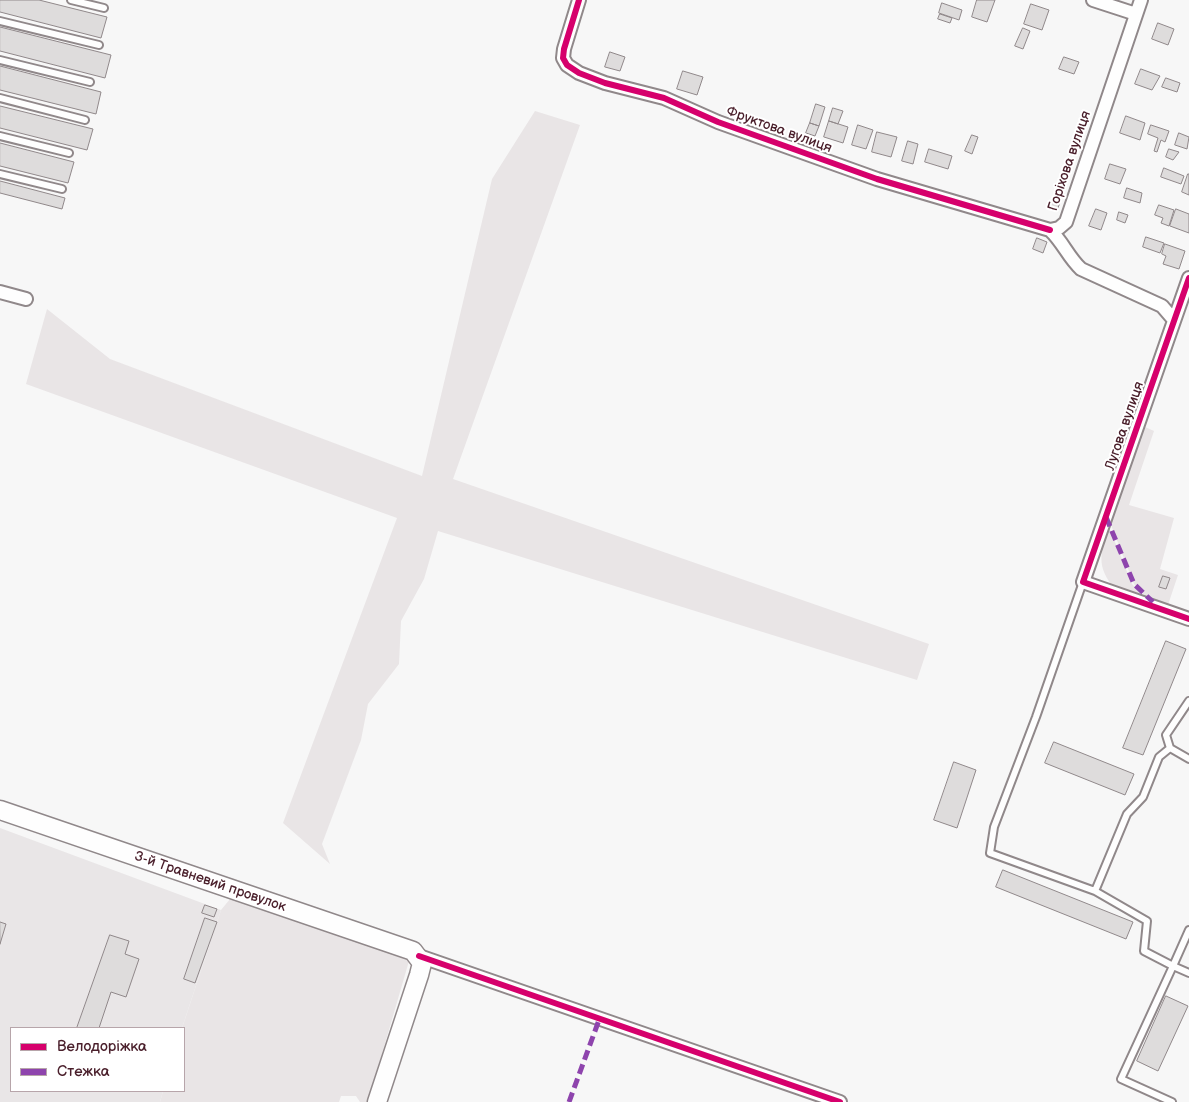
<!DOCTYPE html>
<meta charset="utf-8">
<style>
body{margin:0}
#map{position:relative;width:1189px;height:1102px;overflow:hidden;background:#f7f7f7;font-family:"Balsamiq Sans",sans-serif}
canvas{display:block}
.legend{position:absolute;left:10px;top:1027px;width:175px;height:65px;box-sizing:border-box;background:#fff;border:1px solid #b7a5aa;margin:0;padding:6px 9px;list-style:none;font-size:15px;color:#4a1f2b}
.legend li{display:flex;align-items:center;gap:10px;height:25px}
.legend b{width:25px;border:1px solid #b7a5aa}
</style>
<div id="map">
<canvas width="1189" height="1102"></canvas>
<ul class="legend">
<li><b style="height:6px;background:#d6006c"></b>Велодоріжка</li>
<li><b style="height:6px;background:#8e44ad"></b>Стежка</li>
</ul>
</div>
<script>
const g = document.querySelector('canvas').getContext('2d');
g.lineJoin = 'round';
function fillPath(path, color) { g.fillStyle = color; g.fill(path, 'evenodd'); }
function stroke(path, color, width, dash) { g.strokeStyle = color; g.lineWidth = width; g.lineCap = dash ? 'butt' : 'round'; g.setLineDash(dash || []); g.stroke(path); }
function label(font, color, halo, rows, align = 'center') {
  g.font = font + ' "Balsamiq Sans",sans-serif'; g.lineWidth = 4; g.setLineDash([]); g.textBaseline = 'middle'; g.strokeStyle = halo; g.fillStyle = color; for (const [text, x, y, turn = 0] of rows) {
    g.save(); g.translate(x, y); g.rotate((+turn || 0) * Math.PI / 180); g.textAlign = isNaN(turn) ? turn : align; if (halo) g.strokeText(text, 0, 0); g.fillText(text, 0, 0); g.restore();
  }
}
const built = new Path2D(`
 M0,828L221,910L182,1028H11V1091H163L160,1102H0Z`);
const green = new Path2D(`
 M535,111L580,125L453,479L929,644L917,680L438,531L424,579L401,621L399,664L368,704L361,740L322,844L330,864L283,823L397,518L26,384L47,309L110,359L422,476L492,179Z
 M1145,427L1154,431L1129,505L1174,518L1160,569L1178,575L1168,605L1149,600L1134,584L1111,525L1114,509Z
 M1109,527L1132,584L1148,601L1124,600C1099,572 1096,562 1109,527Z
 M235,893L409,961L368,1102H360L356,1096H341L339,1102H160L163,1091H184V1028H182L221,910Z`);
const building = new Path2D(`
 M0,0H39L107,17L101,38L0,12Z
 M977,0H995L987,22L972,17Z
 M942,3L962,10L959,20L939,13Z
 M1031,4L1049,10L1042,30L1024,24Z
 M940,14L952,18L950,23L938,19Z
 M1158,23L1174,29L1168,45L1152,39Z
 M0,27L111,55L105,78L0,51Z
 M1023,28L1030,31L1023,49L1015,46Z
 M610,52L625,57L620,71L605,67Z
 M1064,57L1079,62L1074,74L1059,69Z
 M0,66L101,92L96,114L0,90Z
 M1141,69L1160,76L1152,90L1135,84Z
 M683,71L703,77L697,95L677,89Z
 M1166,78L1180,83L1177,92L1162,87Z
 M816,104L825,107L819,126L810,123Z
 M0,106L93,129L87,150L0,128Z
 M833,108L843,111L838,124L829,121Z
 M1126,116L1145,123L1140,140L1120,133Z
 M829,121L848,127L843,143L824,137Z
 M810,123L819,126L815,136L806,133Z
 M858,125L873,130L866,149L852,145Z
 M1151,125L1169,131L1165,142L1161,140L1157,152L1154,151L1158,138L1148,134Z
 M877,132L897,137L891,157L872,152Z
 M1179,133L1189,137L1187,149L1175,145Z
 M972,135L978,137L972,154L965,151Z
 M908,141L918,144L913,164L902,161Z
 M0,143L74,162L68,183L0,166Z
 M929,149L952,156L948,169L925,162Z
 M1169,149L1179,152L1173,160L1166,157Z
 M1110,164L1126,169L1120,184L1105,179Z
 M1164,168L1184,176L1181,184L1161,177Z
 M1188,174H1189V195L1182,192Z
 M0,181L65,198L62,209L0,193Z
 M1127,188L1142,193L1140,203L1124,198Z
 M1057,190L1064,193L1057,210L1050,207Z
 M1159,205L1174,210L1169,226L1161,223L1163,218L1155,215Z
 M1096,209L1107,213L1101,230L1089,226Z
 M1176,209L1189,214V233L1170,226Z
 M1119,212L1128,215L1125,223L1117,220Z
 M1146,237L1164,243L1160,253L1143,247Z
 M1037,238L1047,242L1043,253L1033,249Z
 M1165,244L1185,251L1179,269L1163,264L1166,256L1162,254Z
 M1163,576L1170,578L1166,589L1159,587Z
 M1166,641L1186,649L1143,755L1123,748Z
 M1054,742L1134,774L1125,795L1045,763Z
 M954,762L976,770L957,828L934,820Z
 M1003,870L1133,922L1126,939L996,887Z
 M205,905L217,909L214,917L202,913Z
 M205,918L217,922L195,983L184,979Z
 M0,922L6,924L0,944Z
 M110,935L129,941L125,954L139,959L126,997L111,992L99,1028H77Z
 M1166,996L1188,1006L1158,1071L1137,1061Z`);
const service = new Path2D(`
 M71,0L104,8
 M0,21L99,45
 M0,60L90,82
 M0,98L85,120
 M0,136L69,153
 M0,174L62,189
 M1083,582L1036,717L994,827L990,853L1095,891L1147,921L1144,951L1173,966L1121,1079L1172,1102
 M1189,701L1166,735L1170,748L1189,759
 M1095,891L1127,814L1143,797L1159,757L1170,748
 M1189,930L1173,966L1189,973`);
const minor = new Path2D(`
 M579,0L564,49L563,58L567,65L579,73L605,83L664,98L718,122L877,179L1050,230
 M1093,0L1136,14
 M1141,0L1066,222L1059,228L1050,230C1063,242 1068,257 1081,269L1162,306L1174,320
 M1189,278L1083,582L1189,619
 M0,292L26,299
 M419,956L840,1102`);
const secondary = new Path2D(`
 M0,810L413,951L422,963L419,975L377,1102`);
const quiet = new Path2D(`
 M1106,517L1134,584L1153,602
 M569,1102L599,1020`);
const cycleway = new Path2D(`
 M579,0L564,49L563,58L567,65L579,73L605,83L664,98L718,122L877,179L1050,230
 M1189,278L1083,582L1189,619
 M419,956L840,1102`);
const streetNames = [
 ["Фруктова вулиця",779,130,20],
 ["Горіхова вулиця",1070,161,-71],
 ["Лугова вулиця",1125,426,-71],
 ["3-й Травневий провулок",210,882,19]
];
fillPath(built, '#e9e6e7');
fillPath(green, '#e9e5e6');
fillPath(building, '#dedcdc');
stroke(building, '#90888a', 1);
stroke(service, '#90888a', 10);
stroke(minor, '#90888a', 16);
stroke(secondary, '#90888a', 21);
stroke(service, '#fefefe', 6);
stroke(minor, '#fefefe', 12);
stroke(secondary, '#fefefe', 18);
stroke(quiet, '#8e44ad', 5, [10, 5]);
stroke(cycleway, '#d6006c', 6);
label('14px', '#4a1f2b', '#fff', streetNames);
</script>
